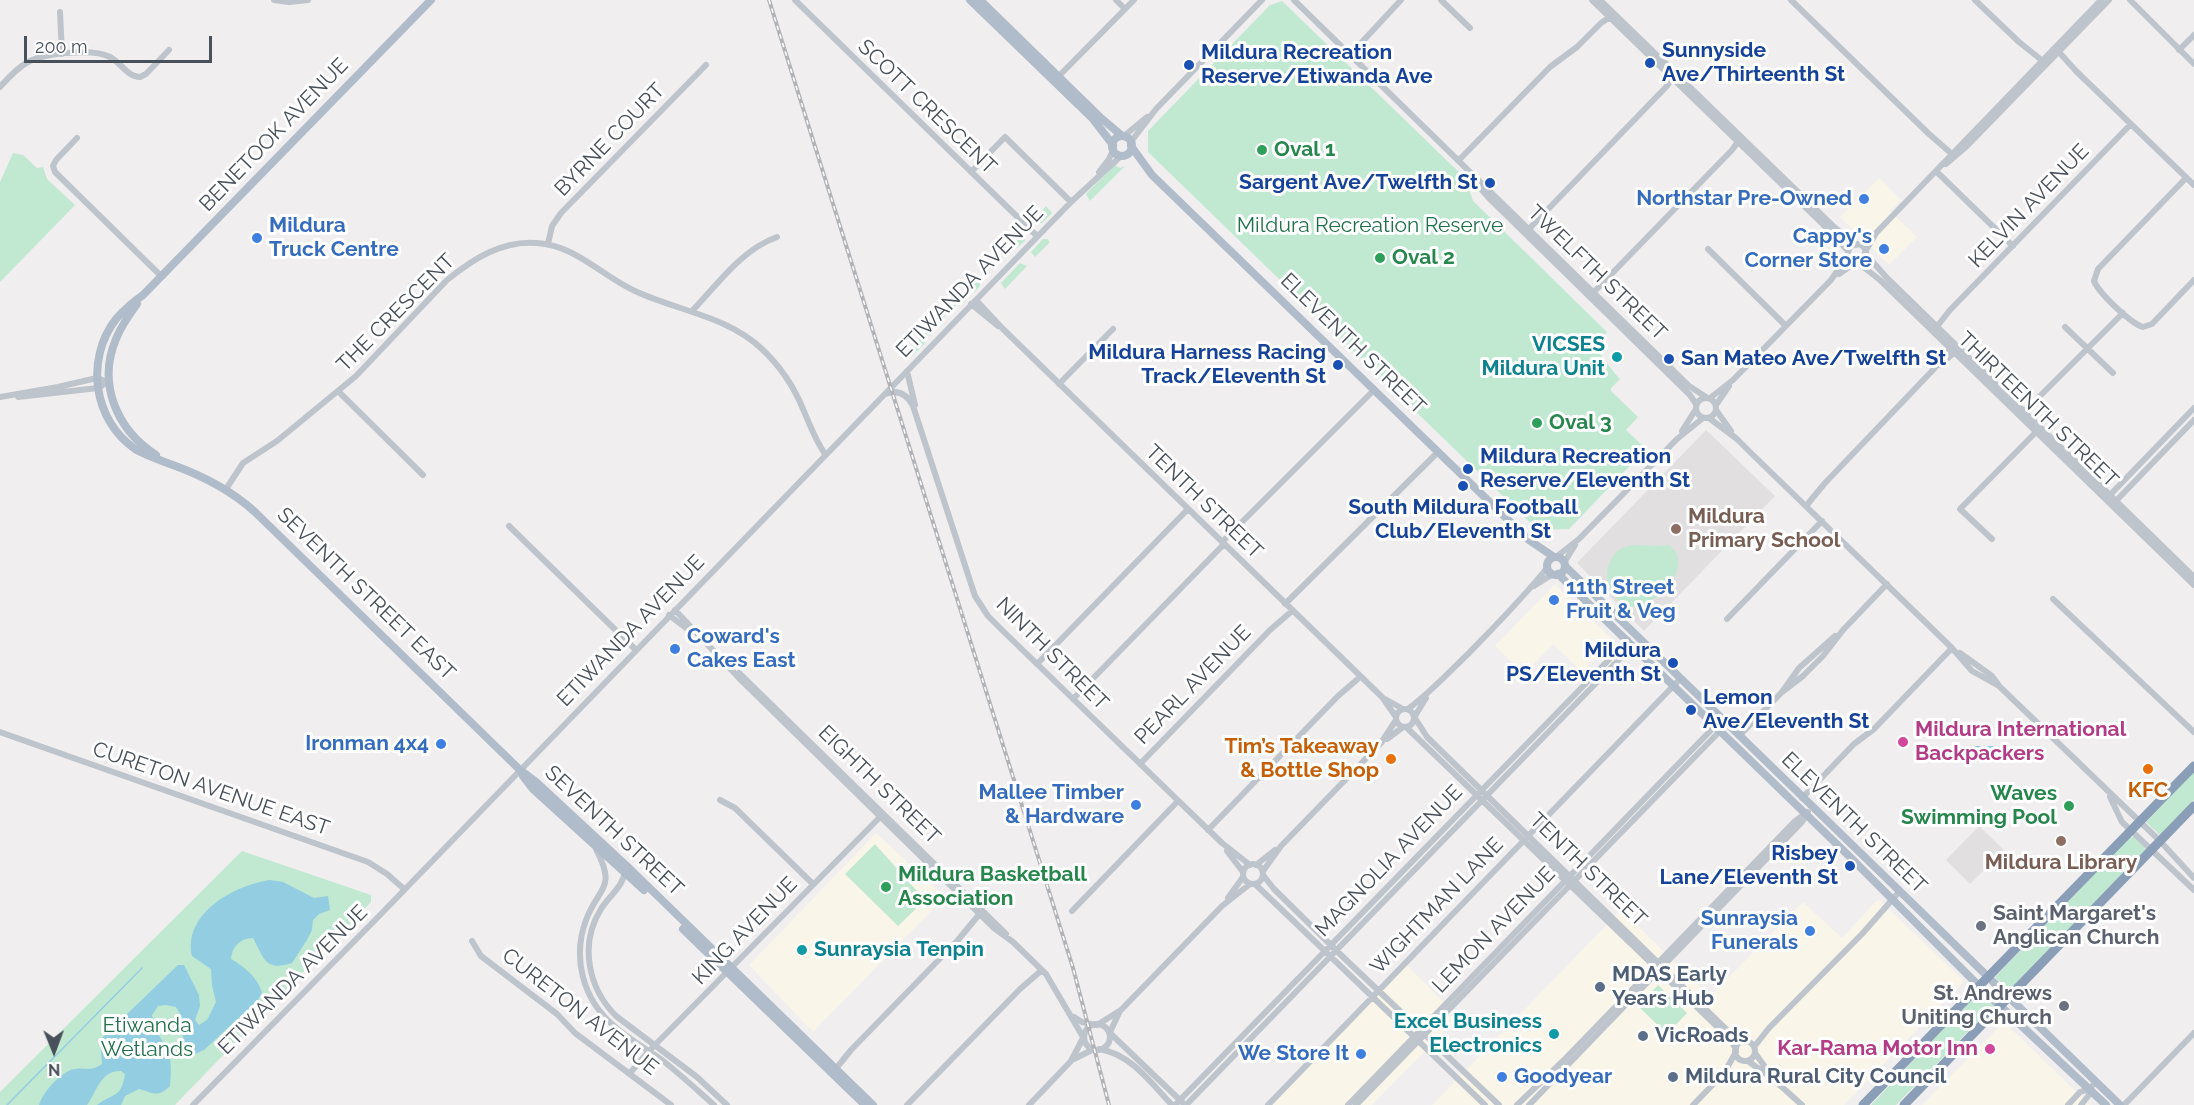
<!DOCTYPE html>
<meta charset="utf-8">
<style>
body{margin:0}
#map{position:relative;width:2194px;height:1105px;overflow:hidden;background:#f0eeee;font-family:Raleway,sans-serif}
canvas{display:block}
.north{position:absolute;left:24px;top:1021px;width:60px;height:60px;-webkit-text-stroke:4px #fff;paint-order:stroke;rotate:179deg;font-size:16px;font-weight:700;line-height:24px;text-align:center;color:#485059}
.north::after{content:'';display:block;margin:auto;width:21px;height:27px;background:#485059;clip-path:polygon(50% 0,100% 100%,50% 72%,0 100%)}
.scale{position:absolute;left:24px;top:36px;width:188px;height:27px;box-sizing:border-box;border:3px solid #485059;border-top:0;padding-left:8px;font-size:18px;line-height:21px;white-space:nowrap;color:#485059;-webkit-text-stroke:4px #fff;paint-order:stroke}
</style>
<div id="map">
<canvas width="2194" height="1105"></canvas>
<div class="north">N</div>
<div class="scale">200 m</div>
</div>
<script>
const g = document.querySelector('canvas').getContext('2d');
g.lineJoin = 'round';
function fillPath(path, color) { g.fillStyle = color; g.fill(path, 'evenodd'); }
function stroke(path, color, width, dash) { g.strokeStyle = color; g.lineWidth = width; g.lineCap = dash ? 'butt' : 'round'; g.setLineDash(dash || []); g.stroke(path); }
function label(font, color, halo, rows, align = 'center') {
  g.font = font + ' Raleway,sans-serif'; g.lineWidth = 6; g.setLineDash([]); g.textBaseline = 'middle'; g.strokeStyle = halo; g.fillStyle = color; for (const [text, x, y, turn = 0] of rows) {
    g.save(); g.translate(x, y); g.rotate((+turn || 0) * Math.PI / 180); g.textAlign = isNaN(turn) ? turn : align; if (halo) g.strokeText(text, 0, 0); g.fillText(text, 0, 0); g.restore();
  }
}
const commercial = new Path2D(`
 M1879,178L1901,200L1890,211L1917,237L1889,265L1840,217Z
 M1555,584L1613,640L1582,672L1553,644L1524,674L1495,646Z
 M876,833L945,897L813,1032L749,965Z
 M1878,899L1964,981L1844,1105H1432L1621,910L1710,996L1803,902L1842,938Z
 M1403,961L1458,1017L1372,1105H1267Z
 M2004,1022L2090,1105H1922Z`);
const education = new Path2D(`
 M1706,430L1775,496L1644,631L1577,563Z
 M1979,826L2004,850L1970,884L1946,860Z`);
const green = new Path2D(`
 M1282,1L1465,178L1473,201L1607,332L1597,343L1602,348L1598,352C1607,361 1612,371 1620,379L1611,388V391L1638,417L1626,430L1646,449L1569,529L1538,530L1148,152V131L1270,5Z
 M13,153L23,155L37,168L43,167L47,179L75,205L0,282V182Z
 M1115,165L1120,168L1125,166L1090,201L1086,194Z
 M1046,206L1052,213L1042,223L1034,224L1035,218Z
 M1025,233V241L1017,248L1013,245L1008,251L1007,257L1003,256L980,279V286L975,292L969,289Z
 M1043,239H1047L1050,242L1035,257L1031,252Z
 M1020,263L1027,266L1005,289L1001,283Z
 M963,296L966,301L962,304L959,301L948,315L946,314L939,326L937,324L931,329V334L929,336L928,333L924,337L925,343L911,357L907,351Z
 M1669,545C1698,566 1652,611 1629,606C1620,604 1613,595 1610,587C1606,578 1606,569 1611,560C1622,536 1649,549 1669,545Z
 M2194,772V800L2160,835L2146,822Z
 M2130,837H2134L2145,848V850L2009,991L1995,977Z
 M875,844L925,900L898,926L845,874Z
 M242,851L371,895V902L175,1105H0V1092Z
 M1658,985L1687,1013L1667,1034L1638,1006Z
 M1980,990L1994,1005L1896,1105H1871Z`);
const water = new Path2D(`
 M1953,746H2000V762H1953Z
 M270,880L283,882L314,898L328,896L330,910L319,914L313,920L312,930L307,940L292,963C265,972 264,958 253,938C240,938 232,947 231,959C246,968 256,976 262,992L258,1000L204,1050L195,1054H188C178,1039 188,1024 176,1007L166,1005L158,1006L152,1015C154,1030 162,1039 168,1052C172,1062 171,1076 170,1086C158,1098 153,1093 139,1089L125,1096L121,1105H97C114,1092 121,1099 125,1074L121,1071C101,1070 97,1091 87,1105H39C43,1092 61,1071 75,1069C87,1067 90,1072 102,1064L100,1040L178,965H184L199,995L200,1006L195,1020L199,1025L207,1020L216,1002L212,985L211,969L192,956C183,913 235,885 270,880Z`);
const stream = new Path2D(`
 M7,1105L142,968`);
const minor = new Path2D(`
 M274,0L289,2L308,0
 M795,0L1037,236
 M1116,0L1125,9
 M1294,0L1689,386L1706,397
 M1441,0L1470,28
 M1592,0L1832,233L1848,251
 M1600,0L1833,226L1856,245
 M1791,0L1929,134L1953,155
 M1975,0L2019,42L2044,62
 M2130,0L2194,64
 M60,12L62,54
 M2179,50L2194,35
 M2058,51L2076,71L2194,185
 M1350,55L1401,0
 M1056,79L1134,0
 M0,87C8,78 17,68 28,62C45,53 93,48 110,57C121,63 128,77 140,77L146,74L169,50
 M1124,136L1147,117
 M77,138L56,160L53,166L55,172L161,276
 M1130,143L1156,109L1262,0
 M1459,160L1550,67L1577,47L1601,23L1613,15
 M1946,164L1967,146L2109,0
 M1936,171L2013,246
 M971,172L1005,137L1071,202
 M1099,172L1109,159L1114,148
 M2186,178L2098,269L2094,281C2099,293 2130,323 2143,327L2152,324L2194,280
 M1475,182L1488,197L1690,395L1696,404
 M1527,231L1667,86L1674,75
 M548,244L552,226L561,213L706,65
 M1848 253a9 9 0 1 1 18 0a9 9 0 1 1-18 0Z
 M1708,249L1786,326
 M1865,252L1876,233L2101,0
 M1865,253L1887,278L2194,577
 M1857,262L1880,280L2194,585
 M1839,274L1856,262
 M1592,294L1732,150L1740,139
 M976,300L1003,329L1382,697L1396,717
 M971,304L998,326
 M692,311C718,284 741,250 777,237
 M2065,327L2113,373
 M1935,329L1950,310L2131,124
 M1940,365L1957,350
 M907,371L915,405
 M1059,384L1113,329
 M339,392L423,475
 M885,394C898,389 907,394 913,406L975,596L988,616L1004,632L1222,843L1250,865
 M0,397L58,387L97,378L108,382
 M18,397L98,388L108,382
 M1696 408a10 10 0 1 1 20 0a10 10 0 1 1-20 0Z
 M1710,398L1733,380L1831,280L1848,255
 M1716,405L1729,386
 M1716,410L1731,431
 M2022,414L2123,313
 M1709,418L1737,439L1751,453L1952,648L1972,671L1999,686L2160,841L2194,878
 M1682,431L1696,409
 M226,489L243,463L277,441L356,376L447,280C473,259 502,240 537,243C575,245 602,276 635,291C678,311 727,316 762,349C780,366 794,387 803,409C810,425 815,440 825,454
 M2108,497L2194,408
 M2113,504L2194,420
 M1806,506L1825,483L1932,371L1952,347
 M509,526L636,650
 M1992,539L1960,509L2038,430
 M1222,542L1374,390
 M1556,557L1579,539L1677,439L1703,418
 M1564,563L1575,545
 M1534,586L1553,574
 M2053,599L2194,732
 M1285,604L1438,452
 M675,610L739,678L994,928L1013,942L1046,974L1083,1037
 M669,615L691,632
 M1727,619L1822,521
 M1960,653L1992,676L1998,684
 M1037,664L1188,509
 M739,673L1006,934
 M1782,692L1803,676L1823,656L1843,630L1887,584
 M1073,699L1224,544
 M1385,699L1403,709
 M1396 718a9 9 0 1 1 18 0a9 9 0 1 1-18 0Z
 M1408,709C1431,692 1449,672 1469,653C1496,625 1523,598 1547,568
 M1415,716L1426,698
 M1415,718L1427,737L1734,1037L1744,1042
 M1406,727L1729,1038L1736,1049
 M0,732L368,862L387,874L404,889
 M1739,736L1782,692L1799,668L1835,636
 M1387,739L1403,727
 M1140,764L1270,630L1292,611
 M2110,797L2122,822L2194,890
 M1802,798L1854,744L1874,729L1952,648
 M720,800L735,808L813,884
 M1208,830L1338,696L1360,677
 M596,849C617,889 599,886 586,920C572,958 583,999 613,1025C628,1039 645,1048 662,1060C680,1074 697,1090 714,1105
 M1227,851L1243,872
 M1243 874a10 10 0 1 1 20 0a10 10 0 1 1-20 0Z
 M1256,865L1275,850
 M625,871C623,887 609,896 601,909C579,944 588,988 616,1016L697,1077L727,1105
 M1263,871L1281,846L1381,743L1396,720
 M1263,875L1274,889L1343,957L1499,1105
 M1255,884L1485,1105
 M1228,898L1243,877
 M1072,911L1178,801
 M472,941L481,956L557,1014L575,1033L671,1105
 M1074,1017L1082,1022L1095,1025
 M1084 1037a13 13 0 1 1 26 0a13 13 0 1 1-26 0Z
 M1097,1025L1121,1010L1222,906L1250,884
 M1110,1032L1119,1013
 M1111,1034L1182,1102
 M1735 1051a10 10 0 1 1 20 0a10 10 0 1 1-20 0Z
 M1754,1047L1769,1028L1862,934L1899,892
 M1099,1049C1131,1054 1151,1083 1172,1105
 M1755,1053L1768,1071
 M1074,1059L1094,1049
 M1748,1061L1773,1079L1802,1105
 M834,1071L851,1050L958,940L982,911
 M630,1073L649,1051L883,814
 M193,1105L381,914L1071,202L1121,156
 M907,1105L1020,989L1042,970
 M1029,1105L1071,1061L1083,1038
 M1175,1105L1628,640
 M1186,1105L1633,645
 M1268,1105L1680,679
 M1348,1105L1715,726
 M1356,1105L1720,731
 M1517,1105L1564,1060L1794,822L1805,814
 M1529,1105L1802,822L1808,812
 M1693,1105L1724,1073L1736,1052
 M2068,1105L2080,1092L2089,1089L2096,1082
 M2081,1105L2089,1095V1089
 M2124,1105L2194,1033`);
const major = new Path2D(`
 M431,0L143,295C133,302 124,310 116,319C85,359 93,420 135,449C147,456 160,460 173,465C203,476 231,490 255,512L520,770L536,782L632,871L873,1105
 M970,0L1093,119L1113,145
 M980,0L1101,118L1121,135
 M1112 146a10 10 0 1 1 20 0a10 10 0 1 1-20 0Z
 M1131,146L1152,175L1529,540L1554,557
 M137,304C129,315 121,326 116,339C97,384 117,430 156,455
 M1547 566a9 9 0 1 1 18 0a9 9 0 1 1-18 0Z
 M1565,566L2120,1105
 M1558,574L1849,856L1979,986L2106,1105
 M523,776L533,789L644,890
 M683,929L865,1105`);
const highway = new Path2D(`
 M1863,1105L2194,766
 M1904,1105L2194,806`);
const rail = new Path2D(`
 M769,0L1073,968L1109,1105`);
const markers = [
 [1650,63,6,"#1a4fb4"],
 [1189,65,6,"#1a4fb4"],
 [1262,150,6,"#2e9e5b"],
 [1490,183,6,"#1a4fb4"],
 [1864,199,6,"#3f7fe0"],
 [257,238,6,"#3f7fe0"],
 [1884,249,6,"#3f7fe0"],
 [1380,258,6,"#2e9e5b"],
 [1617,357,6,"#0f9aa8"],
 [1669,359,6,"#1a4fb4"],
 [1338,365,6,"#1a4fb4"],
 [1537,423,6,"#2e9e5b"],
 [1468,469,6,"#1a4fb4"],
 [1463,486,6,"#1a4fb4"],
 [1676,529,6,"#8d6e63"],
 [1554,600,6,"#3f7fe0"],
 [675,649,6,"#3f7fe0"],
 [1673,663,6,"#1a4fb4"],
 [1691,710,6,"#1a4fb4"],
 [1903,742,6,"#d1479c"],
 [441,744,6,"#3f7fe0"],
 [1391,759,6,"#e8710a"],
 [2148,769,6,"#e8710a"],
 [1136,805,6,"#3f7fe0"],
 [2069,806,6,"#2e9e5b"],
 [2061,841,6,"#8d6e63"],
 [1850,866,6,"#1a4fb4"],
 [886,887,6,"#2e9e5b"],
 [1981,926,6,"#6b7280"],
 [1810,931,6,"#3f7fe0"],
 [802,950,6,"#0f9aa8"],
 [1600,987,6,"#5c6f8a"],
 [2064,1006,6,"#6b7280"],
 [1554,1034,6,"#0f9aa8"],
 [1643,1036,6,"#5c6f8a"],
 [1990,1049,6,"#d1479c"],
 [1361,1054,6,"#3f7fe0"],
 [1502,1077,6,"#3f7fe0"],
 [1673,1077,6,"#5c6f8a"]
];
const transitNames = [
 ["Sunnyside",1662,51],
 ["Ave/Thirteenth St",1662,75],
 ["Mildura Recreation",1201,53],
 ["Reserve/Etiwanda Ave",1201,77],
 ["Sargent Ave/Twelfth St",1478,183,"right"],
 ["Mildura Harness Racing",1326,353,"right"],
 ["Track/Eleventh St",1326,377,"right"],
 ["San Mateo Ave/Twelfth St",1681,359],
 ["Mildura Recreation",1480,457],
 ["Reserve/Eleventh St",1480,481],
 ["South Mildura Football",1463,508,"center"],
 ["Club/Eleventh St",1463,532,"center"],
 ["Mildura",1661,651,"right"],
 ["PS/Eleventh St",1661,675,"right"],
 ["Lemon",1703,698],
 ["Ave/Eleventh St",1703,722],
 ["Risbey",1838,854,"right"],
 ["Lane/Eleventh St",1838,878,"right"]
];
const streetNames = [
 ["SCOTT CRESCENT",927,107,44],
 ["BENETOOK AVENUE",274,135,-46],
 ["BYRNE COURT",610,140,-46],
 ["KELVIN AVENUE",2029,206,-46],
 ["TWELFTH STREET",1597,273,44],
 ["ETIWANDA AVENUE",970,282,-46],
 ["THE CRESCENT",396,313,-45],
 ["ELEVENTH STREET",1353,344,44],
 ["THIRTEENTH STREET",2038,410,44],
 ["TENTH STREET",1204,502,44],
 ["SEVENTH STREET EAST",366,594,44],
 ["ETIWANDA AVENUE",631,631,-46],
 ["NINTH STREET",1052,654,45],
 ["PEARL AVENUE",1193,685,-46],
 ["EIGHTH STREET",879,785,44],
 ["CURETON AVENUE EAST",211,789,19],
 ["ELEVENTH STREET",1854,823,44],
 ["SEVENTH STREET",614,831,43],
 ["MAGNOLIA AVENUE",1389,861,-46],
 ["TENTH STREET",1588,870,44],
 ["WIGHTMAN LANE",1437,906,-46],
 ["LEMON AVENUE",1494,930,-46],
 ["KING AVENUE",745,931,-46],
 ["ETIWANDA AVENUE",293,980,-45],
 ["CURETON AVENUE",580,1012,38]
];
const leisureNames = [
 ["Oval 1",1274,150],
 ["Oval 2",1392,258],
 ["Oval 3",1549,423],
 ["Waves",2057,794,"right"],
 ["Swimming Pool",2057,818,"right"],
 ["Mildura Basketball",898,875],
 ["Association",898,899]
];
const shopNames = [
 ["Northstar Pre-Owned",1852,199],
 ["Mildura",269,226,"left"],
 ["Truck Centre",269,250,"left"],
 ["Cappy's",1872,237],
 ["Corner Store",1872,261],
 ["11th Street",1566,588,"left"],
 ["Fruit & Veg",1566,612,"left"],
 ["Coward's",687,637,"left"],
 ["Cakes East",687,661,"left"],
 ["Ironman 4x4",429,744],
 ["Mallee Timber",1124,793],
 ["& Hardware",1124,817],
 ["Sunraysia",1798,919],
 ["Funerals",1798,943],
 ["We Store It",1349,1054],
 ["Goodyear",1514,1077,"left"]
];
const parkNames = [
 ["Mildura Recreation Reserve",1370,226],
 ["Etiwanda",147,1026],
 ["Wetlands",147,1050]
];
const cultureNames = [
 ["VICSES",1605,345],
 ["Mildura Unit",1605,369],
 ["Sunraysia Tenpin",814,950,"left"],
 ["Excel Business",1542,1022],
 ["Electronics",1542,1046]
];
const educationNames = [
 ["Mildura",1688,517],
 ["Primary School",1688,541],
 ["Mildura Library",2061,863,"center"]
];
const hotelNames = [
 ["Mildura International",1915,730],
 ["Backpackers",1915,754],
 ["Kar-Rama Motor Inn",1978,1049,"right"]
];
const foodNames = [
 ["Tim’s Takeaway",1379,747],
 ["& Bottle Shop",1379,771],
 ["KFC",2148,791,"center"]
];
const worshipNames = [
 ["Saint Margaret's",1993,914],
 ["Anglican Church",1993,938],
 ["St. Andrews",2052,994,"right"],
 ["Uniting Church",2052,1018,"right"]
];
const serviceNames = [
 ["MDAS Early",1612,975],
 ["Years Hub",1612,999],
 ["VicRoads",1655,1036],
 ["Mildura Rural City Council",1685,1077]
];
fillPath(commercial, '#f9f5e8');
fillPath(education, '#e1dfdf');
fillPath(green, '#c1e9d2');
fillPath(water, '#93cde1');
stroke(stream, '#93cde1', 1.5);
stroke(minor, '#bec4cb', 6);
stroke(major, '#b0bcc9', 8);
stroke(highway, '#8b9eb7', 9);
stroke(rail, '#b1b3b7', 4);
stroke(rail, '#fff', 1.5, [4.5]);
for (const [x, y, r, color] of markers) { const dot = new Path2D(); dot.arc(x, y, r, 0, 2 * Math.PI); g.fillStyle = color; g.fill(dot); stroke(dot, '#fff', 2); }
label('bold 21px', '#164399', '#fff', transitNames, 'left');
label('21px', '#485059', '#fff', streetNames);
label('bold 21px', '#27864d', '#fff', leisureNames, 'left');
label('bold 21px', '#366cbe', '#fff', shopNames, 'right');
label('21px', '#22714d', '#fff', parkNames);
label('bold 21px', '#0d838f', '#fff', cultureNames, 'right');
label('bold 21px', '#785e54', '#fff', educationNames, 'left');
label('bold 21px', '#b23c85', '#fff', hotelNames, 'left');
label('bold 21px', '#c56008', '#fff', foodNames, 'right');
label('bold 21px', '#5b616d', '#fff', worshipNames, 'left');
label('bold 21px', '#4e5e75', '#fff', serviceNames, 'left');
</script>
